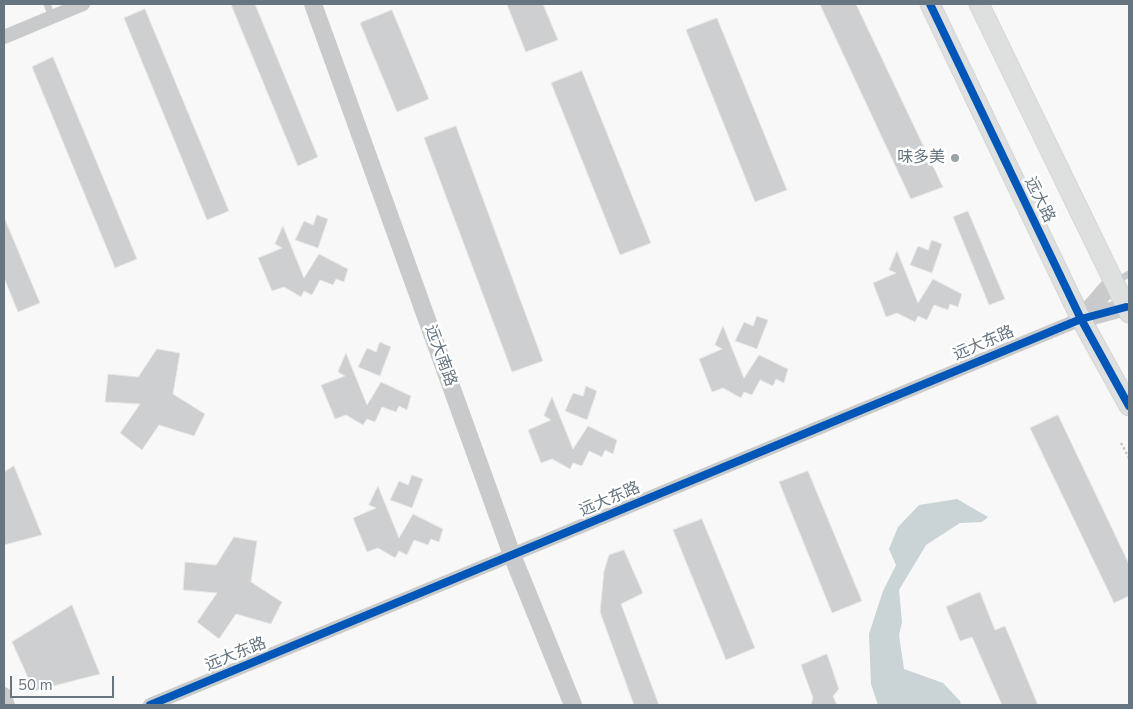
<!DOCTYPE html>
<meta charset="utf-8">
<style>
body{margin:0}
#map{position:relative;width:1133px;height:709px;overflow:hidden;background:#f8f8f8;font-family:"Nunito Sans",sans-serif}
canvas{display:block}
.frame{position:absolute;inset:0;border:5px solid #667580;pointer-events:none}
.scale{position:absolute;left:10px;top:676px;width:104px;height:22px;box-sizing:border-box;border:2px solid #667580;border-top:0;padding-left:6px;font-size:15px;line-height:18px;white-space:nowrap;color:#667580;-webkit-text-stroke:4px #fff;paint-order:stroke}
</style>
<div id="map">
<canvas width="1133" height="709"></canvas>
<div class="frame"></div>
<div class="scale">50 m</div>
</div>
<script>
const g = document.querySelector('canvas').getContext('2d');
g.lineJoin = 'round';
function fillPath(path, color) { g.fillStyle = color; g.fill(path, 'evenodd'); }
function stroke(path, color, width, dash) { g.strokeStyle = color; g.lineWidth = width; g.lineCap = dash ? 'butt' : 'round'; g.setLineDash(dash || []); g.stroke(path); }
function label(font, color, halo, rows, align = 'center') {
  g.font = font + ' "Nunito Sans","Noto Sans SC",sans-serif'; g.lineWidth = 5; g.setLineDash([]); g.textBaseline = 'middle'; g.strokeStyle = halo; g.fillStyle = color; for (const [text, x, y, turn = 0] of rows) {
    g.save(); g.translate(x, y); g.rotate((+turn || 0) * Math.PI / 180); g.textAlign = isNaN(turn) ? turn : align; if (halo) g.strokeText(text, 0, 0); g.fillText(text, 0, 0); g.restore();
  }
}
const water = new Path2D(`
 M957,499L988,517L982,522L960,523L926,545L899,590L902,622L899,635L904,669L943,683L960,701L961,705H878L871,684L869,634L883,591L896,565L889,549L898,527L919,505Z`);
const building = new Path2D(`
 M231,4H255L318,157L298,166Z
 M507,4H543L558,40L526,52Z
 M820,4H856L943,187L911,199Z
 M145,9L229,211L207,220L124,18Z
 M392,10L429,99L397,112L360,23Z
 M717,18L787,190L755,202L686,30Z
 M53,57L137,259L115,268L32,67Z
 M582,71L651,243L620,255L551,83Z
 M456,126L543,361L512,372L424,138Z
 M968,211L1005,299L989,305L953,217Z
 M317,215L328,219L318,248L295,240L304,221L313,225Z
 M4,217L40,303L18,312L4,278Z
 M283,226L304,278L319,254L348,269L344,282L336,279L333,285L320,280L312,295L304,291L301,297L284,287L272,291L258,258L282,248L275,244Z
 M932,240L942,244L932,273L910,265L918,246L928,250Z
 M897,251L918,303L933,279L962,294L958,307L950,304L948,310L934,305L927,320L918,316L915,322L897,313L886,317L873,283L896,273L889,270Z
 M757,316L768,320L757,349L735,341L744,322L753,326Z
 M723,326L744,378L759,355L788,369L784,383L776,379L773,386L760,380L752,395L744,392L741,398L723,388L712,392L699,359L722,349L715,345Z
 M380,342L391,347L380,376L358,367L367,348L376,352Z
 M157,349L180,353L173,394L205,414L194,436L159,425L142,450L120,433L140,404L105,402L108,374L138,377Z
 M346,353L367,405L381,382L411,396L407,410L399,406L396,412L382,407L375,422L367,419L363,425L346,415L335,419L321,385L345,376L338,372Z
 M586,386L597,391L587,420L565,411L573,393L583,396Z
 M552,397L573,449L588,426L617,440L613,454L605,450L602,457L589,451L582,466L573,463L570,469L552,459L541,463L528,430L551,420L544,416Z
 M1058,415L1129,564V596L1114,603L1030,428Z
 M14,466L42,535L4,545V472Z
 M808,471L862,601L832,613L779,482Z
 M412,475L423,479L412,508L390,500L399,481L408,485Z
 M378,486L399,538L413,514L443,529L439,542L431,539L428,545L414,540L407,555L399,551L395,558L378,548L367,552L353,518L376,508L369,505Z
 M702,519L755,648L726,660L673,530Z
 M234,537L257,541L251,582L282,602L271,624L236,614L219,639L197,622L217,593L183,590L185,562L216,565Z
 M624,550L643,593L621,604L659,705H634L600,612L604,571L609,555Z
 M980,592L995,630L1005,626L1038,705H1002L972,637L960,641L946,607Z
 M72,605L100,674L34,691L12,642Z
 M827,654L839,689L833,696L837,705H811L813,698L801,665Z`);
const path = new Path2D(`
 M1121,443L1129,458`);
const service = new Path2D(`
 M47,4L52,17
 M1114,282L1129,274`);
const minor = new Path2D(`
 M4,37L83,4
 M4,694L8,705
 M150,705L1081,319`);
const tertiary = new Path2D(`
 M313,4L512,555L573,705
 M1081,319L1113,282
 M1081,319L1126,307`);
const secondary = new Path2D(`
 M930,4L1081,319L1129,406
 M979,4L1129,313`);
const cycleway = new Path2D(`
 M930,4L1081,319L1129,406
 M150,705L1081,319L1126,307`);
const markers = [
 [955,158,5,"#99a3aa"]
];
const poiNames = [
 ["味多美",945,158]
];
const streetNames = [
 ["远大路",1039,200,64],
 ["远大东路",984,344,-23],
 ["远大南路",440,356,70],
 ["远大东路",610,500,-23],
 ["远大东路",236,655,-22]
];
fillPath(water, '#cad3d6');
fillPath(building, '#cdcfd0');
stroke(building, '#e8e8e8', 1);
stroke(secondary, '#d4d5d6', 21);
stroke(path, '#c7c8c9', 2.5, [2.5, 2.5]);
stroke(service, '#c9cacb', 7);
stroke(minor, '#c9cacb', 14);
stroke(tertiary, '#c9cacb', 18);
stroke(secondary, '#dedfdf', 19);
stroke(cycleway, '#0057b8', 8);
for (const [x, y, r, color] of markers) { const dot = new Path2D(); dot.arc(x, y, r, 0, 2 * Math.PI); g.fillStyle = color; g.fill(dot); stroke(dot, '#fff', 2); }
label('16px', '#667580', '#fff', poiNames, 'right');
label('16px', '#667580', '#fff', streetNames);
</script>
